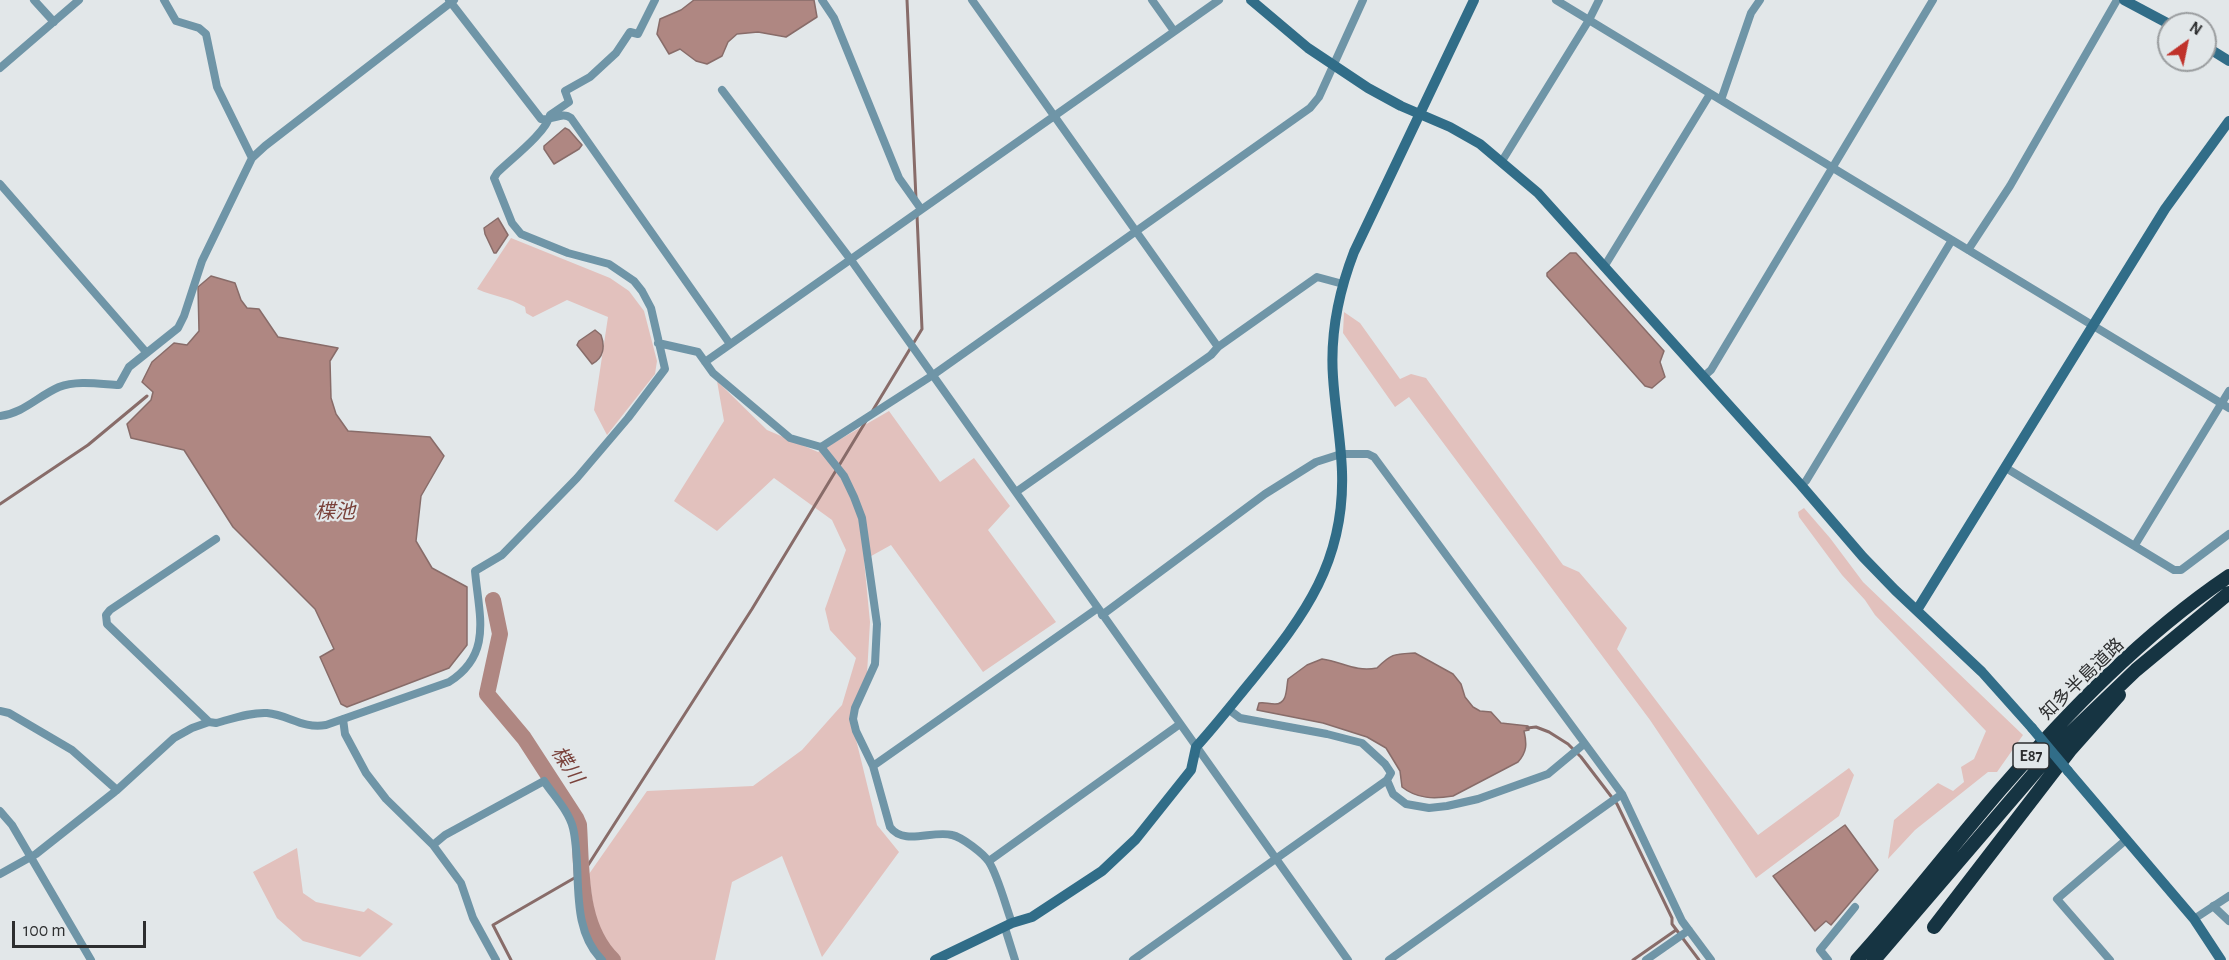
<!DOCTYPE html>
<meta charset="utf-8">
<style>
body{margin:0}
#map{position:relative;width:2229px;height:960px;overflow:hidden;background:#e2e7e9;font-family:"Alegreya Sans",sans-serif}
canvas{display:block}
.north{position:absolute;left:2157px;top:12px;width:60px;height:60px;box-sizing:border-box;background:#e2e7e9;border:2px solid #9a9d9f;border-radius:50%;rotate:33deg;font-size:16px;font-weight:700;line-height:24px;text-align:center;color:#2d2e2f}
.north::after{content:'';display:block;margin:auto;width:21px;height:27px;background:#c0322b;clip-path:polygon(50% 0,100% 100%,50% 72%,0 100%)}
.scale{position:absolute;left:12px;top:921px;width:134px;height:27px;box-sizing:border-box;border:3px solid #2d2e2f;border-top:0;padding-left:8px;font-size:18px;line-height:21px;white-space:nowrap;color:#2d2e2f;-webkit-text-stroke:4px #e2e7e9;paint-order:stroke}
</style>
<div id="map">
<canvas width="2229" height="960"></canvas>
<div class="north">N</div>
<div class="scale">100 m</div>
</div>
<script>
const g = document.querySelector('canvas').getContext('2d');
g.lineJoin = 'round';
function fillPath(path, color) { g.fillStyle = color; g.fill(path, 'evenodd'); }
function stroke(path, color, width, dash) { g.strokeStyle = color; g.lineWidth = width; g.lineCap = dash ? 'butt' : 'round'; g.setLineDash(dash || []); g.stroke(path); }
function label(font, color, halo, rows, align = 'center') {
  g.font = font + ' "Alegreya Sans","Noto Sans JP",sans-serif'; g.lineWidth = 4.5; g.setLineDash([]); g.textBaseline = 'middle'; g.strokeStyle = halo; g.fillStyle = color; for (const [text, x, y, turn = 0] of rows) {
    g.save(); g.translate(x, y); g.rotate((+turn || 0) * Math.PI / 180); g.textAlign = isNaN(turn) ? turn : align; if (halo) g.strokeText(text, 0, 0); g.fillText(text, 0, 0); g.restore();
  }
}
const green = new Path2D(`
 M511,238L610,278L629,291L644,311L657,361L655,374L607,435L594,410L608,317L567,300L533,317L526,313L525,307C508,297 495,297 477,289Z
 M1344,312L1360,323L1400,379L1411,374L1426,378L1563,565L1579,572L1627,628L1617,649L1758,835L1849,768L1854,775L1839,816L1756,878L1650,720L1409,397L1395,407L1343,333Z
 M717,381L767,430L818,452L889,411L940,482L974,458L1010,506L988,530L1056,622L983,672L891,545L864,560L870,622L867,674L850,715L877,825L899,852L822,957L782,856L732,882L715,960H618L605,946L595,920L589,874L647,791L753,786L802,750L842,705L856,658L830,630L825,609L846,550L832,520L774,478L717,531L674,501L724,421Z
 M1804,508L1830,538L1863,582L2023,735L1997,772H1988L1915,830L1888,859L1894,820L1938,783L1953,791L1964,782L1961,767L1974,759L1986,731L1875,615L1865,600L1842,575L1799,517L1798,512Z
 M297,848L303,893L316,902L364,912L368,908L393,924L360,957L303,941L277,918L253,872Z`);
const water = new Path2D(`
 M694,0H814L817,17L786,37L758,32L737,34L728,42L722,56L707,64L696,61L680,49L669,54L657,34L660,19L681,10Z
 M565,128L569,130L582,145L579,149L554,164L544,149V146Z
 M498,218L508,235L496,253H494L485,234L484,228Z
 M1570,253H1576L1664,351L1660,362L1665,377L1652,388L1645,386L1547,276V273Z
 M211,276L235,283L241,300L247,308L259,309L278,337L338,348L330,361L331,398L336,414L348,431L430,437L444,456L421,496L416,541L432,568L467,587V645L449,668L347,707L341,704L320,657L334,649L315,609L233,527L184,450L131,438L127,424L151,400L153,392L142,382L152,362L174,343L187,345L199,331L198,287Z
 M595,330L601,335C605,346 604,358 592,364L577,345L579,341Z
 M1415,653L1453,674L1461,684L1465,697L1473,707L1480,711L1491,712L1501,723L1528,726L1529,730L1524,731C1527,744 1527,752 1518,762L1453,796C1434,799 1417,799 1402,787L1400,771L1386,748L1367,737L1323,723L1257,710L1259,703C1265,702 1268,704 1275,704C1288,704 1286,688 1288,679L1307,665L1322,659C1343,662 1354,672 1377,668C1392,653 1395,654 1415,653Z
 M1845,825L1878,870L1831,925L1826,921L1815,931L1773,876Z`);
const stream = new Path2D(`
 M907,0L916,199
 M873,410L922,329L917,215
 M0,504L88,445L147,396
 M1527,728L1536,727L1549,732L1568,744L1581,757L1617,804L1672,918V924L1699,960
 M511,960L493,925L583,873L752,609L866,421
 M1633,960L1676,930`);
const river = new Path2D(`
 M493,600L500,634L487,694L524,738L576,818L579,825C582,870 578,926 613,960`);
const street = new Path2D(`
 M34,0L54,22
 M164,0L176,21L199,28L206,34L217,87L252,158
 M449,0L541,119C553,121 562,111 571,118L730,344
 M822,0L834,18L899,178L921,209
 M972,0L1218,347
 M1152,0L1174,31
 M1556,0L2229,408
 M0,68L79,0
 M722,90L851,260L1348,960
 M1721,100L1751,13L1760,0
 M1502,161L1589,20L1599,0
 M0,184L146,352
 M1968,250L2010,186L2117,0
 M1604,267L1710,94
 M658,343L698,352L713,373L790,438L821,447L844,476L854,497L862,518L877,624L875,664L855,708L853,719L856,731L873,766L890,827C904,846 932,830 952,835C962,837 984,854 989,862C998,876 1006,907 1012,923
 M705,362L1219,0
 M1703,377L1711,370L1933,0
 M0,416C24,413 38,396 59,387C77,380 100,384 119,385L129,367L178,328L184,316L202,261L252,158L265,146L454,0
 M821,447L933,375L1310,108L1319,97L1363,0
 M2006,468L2174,570H2181L2229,534
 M1801,485L1806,481L1952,240
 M1016,492L1211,355L1218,347L1317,277L1343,284
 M2135,545L2229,391
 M1102,615L1265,494L1316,462L1341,454H1368L1374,457L1622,794L1682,921L1711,960
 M0,711L9,713L72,750L117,790
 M343,719L345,734L366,773L386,799L433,845L461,883L473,918L496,960
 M209,722L107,624L106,615L110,610L216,539
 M873,766L1098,608
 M1387,780L1393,794L1406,804L1429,808L1447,806L1478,799L1548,774L1584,744
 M0,811L12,825L91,960
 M433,845L445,835L544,781C553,795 569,811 573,828C583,870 568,926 602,960
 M989,861L1180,724
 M0,874L36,854L117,790L174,738L192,728L209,722L216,723C232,719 250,712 267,713C289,715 302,729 326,725L449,682C493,654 479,616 475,571L502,555L577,478L628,418L665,369L651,308L642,291L634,281L609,264L568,253L521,234L512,223L494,178L497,173C510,160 547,132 550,115L569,102L565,91L590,77L616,53L630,32L638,34L655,0
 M2213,906L2229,921
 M2194,919L2229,896
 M1005,928L1015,960
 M1133,960L1387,780L1391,773L1385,764L1362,743L1327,734L1240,718L1228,709
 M1389,960L1622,794
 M1646,960L1689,930
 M1828,960L1820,950L1855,907
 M2110,960L2057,899L2127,839`);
const secondary = new Path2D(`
 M1251,0L1308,48L1368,88L1401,106L1450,127L1480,144L1538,193L1801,485L1863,557L1895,590L1982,672L2032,728
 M2124,0L2169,24
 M2205,46L2229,61
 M1917,610L2165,209L2229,121
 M2068,771L2194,919L2221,960
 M935,960L1012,923L1032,917L1102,871L1136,839L1191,770L1196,747C1216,725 1233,703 1252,680C1305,615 1345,561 1342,472C1341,440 1335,409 1333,377C1330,334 1339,291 1354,252L1474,0`);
const highway = new Path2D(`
 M1934,927L2071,749L2119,695
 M1857,960C1907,905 1952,846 2000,790C2068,712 2143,634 2229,576
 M1874,960L2061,742L2136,670L2229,593`);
const secondaryBridge = new Path2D(`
 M2032,728L2068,771`);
const shields = [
 [2031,756,36]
];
const shieldNames = [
 ["E87",2031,756]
];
const streetNames = [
 ["知多半島道路",2082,679,-44]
];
const waterNames = [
 ["楪池",335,512],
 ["楪川",567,765,57]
];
fillPath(green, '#e2c1bd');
fillPath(water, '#af8782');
stroke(water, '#886c69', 1.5);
stroke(stream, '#886c69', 3);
stroke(river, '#af8782', 16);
stroke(street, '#6f95a7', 8);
stroke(secondary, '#316d88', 10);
stroke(highway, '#163442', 14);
stroke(secondaryBridge, '#316d88', 10);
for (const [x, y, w] of shields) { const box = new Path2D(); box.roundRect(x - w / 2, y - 13, w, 26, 4.5); g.fillStyle = '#e2e7e9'; g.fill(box); stroke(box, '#2d2e2f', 1.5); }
label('bold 16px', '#2d2e2f', null, shieldNames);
label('18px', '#2d2e2f', '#e2e7e9', streetNames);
label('italic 20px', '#7a423b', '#e2e7e9', waterNames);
</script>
